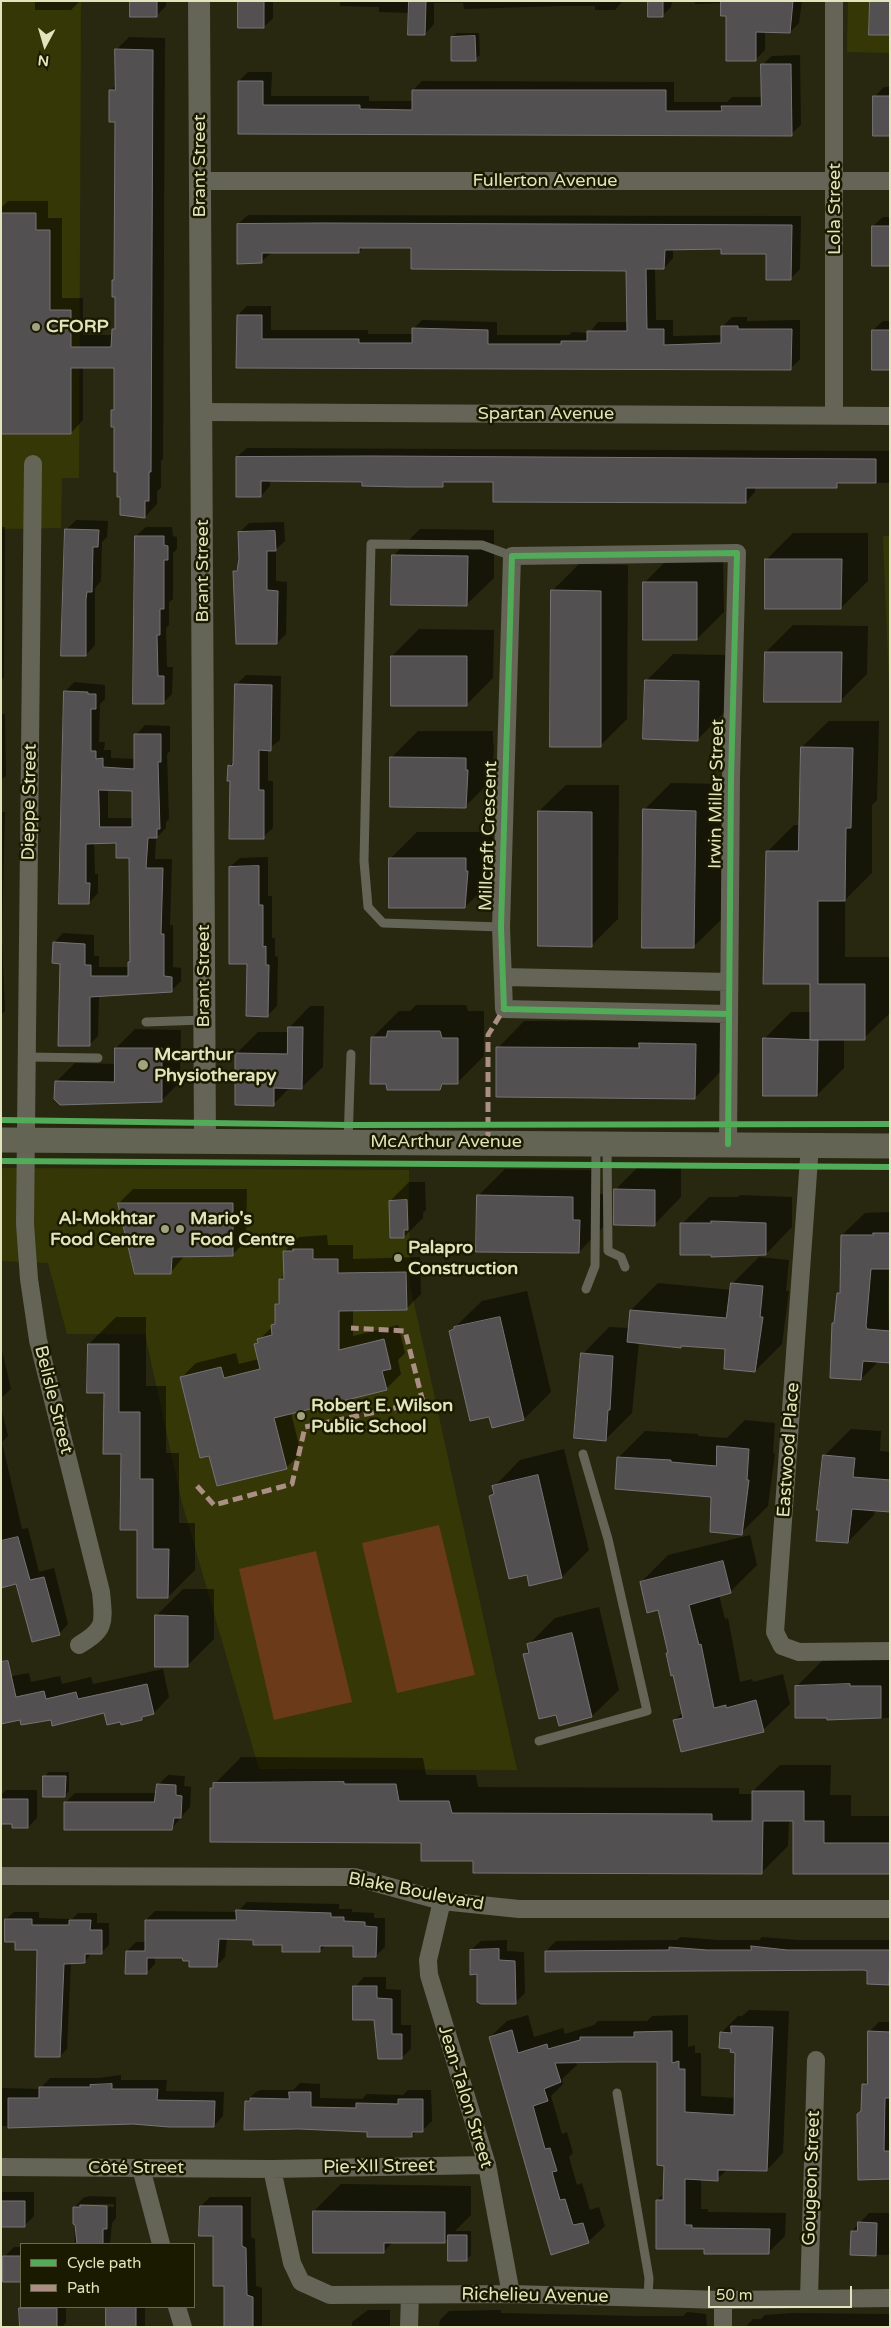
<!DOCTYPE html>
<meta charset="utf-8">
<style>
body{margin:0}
#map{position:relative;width:891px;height:2328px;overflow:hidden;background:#282810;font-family:"Varela Round",sans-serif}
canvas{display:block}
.frame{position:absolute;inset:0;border:2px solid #e2e4bc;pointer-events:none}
.legend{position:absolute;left:20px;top:2243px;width:175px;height:65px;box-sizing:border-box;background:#1a1a00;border:1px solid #6a6b4b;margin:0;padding:6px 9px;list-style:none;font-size:15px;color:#e2e4bc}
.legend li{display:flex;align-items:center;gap:10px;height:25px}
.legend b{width:25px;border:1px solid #6a6b4b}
.north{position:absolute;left:20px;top:20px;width:50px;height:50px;-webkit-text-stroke:4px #1a1a00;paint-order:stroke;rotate:186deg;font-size:14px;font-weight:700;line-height:20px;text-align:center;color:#e2e4bc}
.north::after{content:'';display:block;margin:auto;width:18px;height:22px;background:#e2e4bc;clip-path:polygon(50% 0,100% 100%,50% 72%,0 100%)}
.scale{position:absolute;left:708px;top:2286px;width:144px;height:22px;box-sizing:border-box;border:2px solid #e2e4bc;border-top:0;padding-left:6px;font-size:15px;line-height:18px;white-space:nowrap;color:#e2e4bc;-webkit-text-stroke:4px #1a1a00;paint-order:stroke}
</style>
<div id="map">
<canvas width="891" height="2328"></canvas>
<div class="frame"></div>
<ul class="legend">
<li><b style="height:6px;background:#51ab58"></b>Cycle path</li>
<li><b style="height:6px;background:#ac8f84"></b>Path</li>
</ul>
<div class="north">N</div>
<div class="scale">50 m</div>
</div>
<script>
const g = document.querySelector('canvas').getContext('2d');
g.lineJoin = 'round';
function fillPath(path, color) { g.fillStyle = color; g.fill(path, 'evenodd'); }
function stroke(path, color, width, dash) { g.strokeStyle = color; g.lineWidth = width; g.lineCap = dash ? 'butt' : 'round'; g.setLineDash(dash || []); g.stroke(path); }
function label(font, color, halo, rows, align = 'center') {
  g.font = font + ' "Varela Round",sans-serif'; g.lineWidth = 5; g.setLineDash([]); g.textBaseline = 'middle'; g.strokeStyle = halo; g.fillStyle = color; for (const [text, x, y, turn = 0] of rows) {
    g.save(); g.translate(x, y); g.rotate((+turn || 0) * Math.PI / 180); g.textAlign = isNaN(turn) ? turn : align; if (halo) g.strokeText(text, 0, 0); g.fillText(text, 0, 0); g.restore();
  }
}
const built = new Path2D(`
 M1,1H81L79,478H62L61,528L1,529Z
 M848,1H890V53L847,52Z
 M883,536H890V711Z
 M1,1168L409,1170L410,1285L517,1770L259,1769L181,1499L145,1334H67L48,1263L1,1261Z`);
const green = new Path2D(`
 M439,1525L475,1675L397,1693L362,1543Z
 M316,1551L352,1702L274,1720L239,1569Z`);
const shadow = new Path2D(`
 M35,1H80L71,10H35Z
 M131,1H166V6L156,16Z
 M240,1H273V18L264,27Z
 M340,1H802L799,23L790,32L765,31V50L755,60L722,3L695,4V2H672L671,7L662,16L650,2H622L615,10H595V6H561L464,9L463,3H434V24L425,34L410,13L379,12V7L340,6Z
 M457,33H479L480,55L475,59L452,37Z
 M129,37L165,38L163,459L161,461V488L157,491V504L145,517L121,496L112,411L115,408V367H83V420L71,433H1V208L8,201H48V218H62V298H83V335H113V330L116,327L117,120L111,91L116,85V50Z
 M800,55L801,125L791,134L239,133V81L248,72H272L271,96H369V101H413V90L422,81L674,82V102H727L732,97H762V65L772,56Z
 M884,87H890V135L874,97Z
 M248,215L801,216L800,269L791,278L768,253L722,248H673V258L664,268H655L656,320H673V336L723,335V326L732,317H747V321L800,320V359L791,368L238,366V315L247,306H271V330H368V334H413V329L422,320L497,322V335H569L572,332L589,333L598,322H628L627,270L413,247H364L359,252L271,253L261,262L238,224Z
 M883,217H890V264L873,226Z
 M883,321H890V369L873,330Z
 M247,448L890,451V483L841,482L837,486L755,487V492L746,502L494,481H447L442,485L270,480V486L261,496L237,457Z
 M76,520L108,521L107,537L102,542L101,581L95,588V645L86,655L66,530Z
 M284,522L285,541L276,549V581L287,582L286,634L277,643L235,571L239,566L240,532L249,523Z
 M1,527H5L4,678L1,680Z
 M146,527H172L173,536L177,537V549L173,553V599L169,602V625L166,628L167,667H173L172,694L163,703H134L136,536Z
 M420,529L494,530V578L467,604L393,556Z
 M793,533H868V581L841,608L766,560Z
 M671,556H723L724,612L697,639L644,583Z
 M579,564L628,565L627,719L600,746L552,591Z
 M793,625L868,626L867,674L840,701L766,652Z
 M419,629L494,630L493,678L466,705L392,656Z
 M673,654L725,655L724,713L697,740L646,681Z
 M246,675L281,676L280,740L268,749V781H273V828L263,837L231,780L229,766L235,760L236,685Z
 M74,682L105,685V699L100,704L99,742H105L104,750H111V758L136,759V735L145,725L170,726V751L167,754L169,819L166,822V828L156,838L155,859H172L170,925H173V967L181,968V981L171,991L99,995L98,1036L89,1045L54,943L63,933L94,935V956H99V967H129L132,960L130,856L117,842L94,843L95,874H98V893L89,903H60L65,692ZM108,789H134L133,818H108Z
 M1,714H5L6,776L1,780Z
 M829,721H879L877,800L872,805V873L845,900V957H890V1013L864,1038H844V1068L817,1095L764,1039L791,1012H811L812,982L767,852L794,825H800L802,747Z
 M418,731H493V744H494L492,779L466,806L391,758Z
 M671,783L723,784L721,920L694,946L644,810Z
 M566,785H619L618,919L592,945L539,811Z
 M1,812H5L2,938L5,1011L1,1015Z
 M417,832H492L494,845L492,880L465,907L390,859Z
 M268,857V896H272V938H275V956L278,957L277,1006L267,1016L248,962L230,867L240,858Z
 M416,1005H466L468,1011H484V1056L457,1083H445L439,1089L372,1038L399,1011H410Z
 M310,1006H324L323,1067L301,1088L290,1087L273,1105L236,1054L258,1032H289V1028Z
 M722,1017L721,1071L695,1098L498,1048L524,1021H662Z
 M135,1029L181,1030L180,1082L161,1101L56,1082L75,1063L116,1064V1048Z
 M642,1163H681V1197L655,1224L615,1190Z
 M505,1169L599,1170V1194H606L605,1225L579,1252L478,1196Z
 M409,1182H425L426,1210L423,1213V1218L404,1237L390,1201Z
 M133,1189H247L246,1241L232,1255H185L171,1272H136L119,1203Z
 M740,1195L792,1197V1227L766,1254L682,1224L709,1197H738Z
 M890,1212L888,1303L890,1363L878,1362L861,1379L833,1324L835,1321L838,1293L841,1289L842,1235L865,1213Z
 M327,1235L328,1245H353V1259L420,1257L421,1294L406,1309L353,1310V1336L398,1325L405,1353L398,1360L401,1374L386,1389L291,1413L301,1453L286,1468L210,1454L182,1377L196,1363L236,1353L239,1364L259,1359L255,1344L277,1322L276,1304L281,1300L280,1279L285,1275L284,1252L299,1237Z
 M759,1257L789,1260L786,1291H789L782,1344L755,1371L727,1348L683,1345L680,1347L639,1342L632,1413L605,1440L583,1354L609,1327L629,1328L631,1310L658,1283L732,1290V1284Z
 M527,1291L551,1392L524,1419L492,1426L490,1415L451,1331L482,1301Z
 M116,1317H146V1386H166V1453H179V1523H195V1570L168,1597L139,1529L122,1452L89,1344Z
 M1,1346L11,1389L1,1398Z
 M1,1407L8,1436L2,1442L22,1529L28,1528L39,1572L54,1568L68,1624L59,1634L17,1582L1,1580Z
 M745,1420L775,1423L773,1453L775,1454L768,1506L741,1533L713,1496L618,1458L645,1431L698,1434V1436L727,1438Z
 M851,1429L881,1431L880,1451L890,1452V1511L875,1510L874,1515L848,1542L824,1456Z
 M564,1449L589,1550L562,1577L530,1584L528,1573L490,1496L495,1491L494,1487L520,1460Z
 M750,1535L757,1565L730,1592L719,1595L725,1619L728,1618L740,1682L752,1679L753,1682L783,1674L790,1704L763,1730L674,1721L683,1712L659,1609L641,1582L668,1555Z
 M183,1589H214V1639L187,1666L156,1616Z
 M599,1607L619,1690L592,1716L557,1713L524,1655L529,1650L528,1645L555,1618Z
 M824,1659L890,1660V1718L828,1719L797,1686Z
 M163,1669L169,1697L154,1713L146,1715L142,1719L121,1721L105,1711L22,1724L1,1678L29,1673L31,1682L60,1676L62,1684L91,1677L93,1684Z
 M241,1757L423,1758L426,1775H476L478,1787L739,1788V1794H753V1791L780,1765H831L830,1795H851V1816H890V1873L794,1872L795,1820H789L788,1846L762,1872L474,1859L422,1842L211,1788Z
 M49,1772H69V1791L65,1796L45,1776Z
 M168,1775L185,1776L184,1786L191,1787L190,1807L172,1828L66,1802L75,1793H157L158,1785Z
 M6,1790H37V1818L28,1827L14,1823L1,1822V1795Z
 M247,1902L339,1904V1909H352V1912L374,1913V1918H385V1947L375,1956L354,1945H326L320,1951L254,1938H227L225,1957L216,1966L183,1957L155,1956V1964L146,1973L127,1951L136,1942H146V1920L155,1911L237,1912Z
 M14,1912H39V1918L72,1919L78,1913H97V1923H109V1945L102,1952H92L85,1962H71L67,2049L60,2056L38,1949L16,1941L6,1919Z
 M681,1937L718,1940H759L762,1937L798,1940H890V1982L869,1970L546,1951L556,1941L677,1940Z
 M507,1940V1951L524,1952L525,1993L515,2003L478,1973L471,1950L481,1941Z
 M364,1977H386V1989L401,1990V2025H411V2049L401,2058L355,1987Z
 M749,2010L789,2011L783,2153L767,2170L728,2169L717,2179L701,2178V2209H708V2212L786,2213L785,2236L768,2253L705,2248L657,2201L664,2193L665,2164L658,2061L576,2062L577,2065L562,2079L563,2084L551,2096L562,2134L567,2132L573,2153L569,2157L577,2185L582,2183L590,2210L599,2207L605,2226L588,2242L552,2253L490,2037L507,2021L528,2015L534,2037L563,2028L565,2034L594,2025L598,2021H647L652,2016L688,2015V2047L695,2045V2053H701V2096L735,2098L736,2051L721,2033L738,2016H742Z
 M879,2022H890V2178L862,2111L863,2084L868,2080L870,2031Z
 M121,2075V2080H167L166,2091L224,2092L223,2116L214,2126L133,2123L32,2125L29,2127L1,2126V2088L40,2089L50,2078H99Z
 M300,2083L320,2084V2098L362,2099L367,2094L403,2095L408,2090H431L432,2121L422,2131H417L412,2136L368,2130L246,2129V2101L256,2092L261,2090H293Z
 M341,2184L471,2186V2215L455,2231H471V2255L466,2260L449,2237L444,2242H393L383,2252L314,2211Z
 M1,2192H34V2216L25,2225H1Z
 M90,2196L116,2197V2218L112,2223L110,2244H75L74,2208L83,2198ZM82,2204H114V2207L82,2206Z
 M210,2197H251V2237L255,2239L256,2286L262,2288V2327H225L226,2285L214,2235L201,2206Z
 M869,2213H890V2255L852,2254V2231Z
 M14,2247H21V2307H66V2322L62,2327H21L20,2281L4,2257Z
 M107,2307H145V2327H107Z
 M368,2310H390V2327H352V2322Z
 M501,2310V2313L638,2316H683L687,2312L706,2314L707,2327H439L440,2320L449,2311Z
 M793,2313L890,2314V2327H746L753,2319H761L765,2315Z`);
const building = new Path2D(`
 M130,1H157V17H130Z
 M238,1H264V28H238Z
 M409,1H426L425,35H408Z
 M648,1H663V17H648Z
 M721,1H793L790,33L756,32V61H726V16H721Z
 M870,1H890V35H869Z
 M475,36L476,61H451V37Z
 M115,49L153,50L151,472H149V501H145V518L120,515V497H117V472H114V427H111V410H114V368H71V434H1V213H36V230H50V310H71V347H111L112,329H115V297H112V280H114L115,122H109V90H115Z
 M761,64H791L792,136L238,134V81H263V105H360V109L412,110V90H666V111H722L721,106H761Z
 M873,96H890V136H873Z
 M323,223L792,225L791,280H766V254H721V249L665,250L664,269H646L647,329H664V345L721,343V326H738V329H792L791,370L236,368L237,315H262V339H359V343H412V328L488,330V344H561V341H587V331H627L626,271L411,269V248H359V253H262V263L237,264V224Z
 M872,226H890V266H872Z
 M872,330H890V370H872Z
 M373,456L876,459V483H837V488H746V503L493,502V482H443V487H406L362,486V482L261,481V497H236V457Z
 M65,529L99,530L98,547H93L92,592H87L86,599V656H61Z
 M275,531L276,551H267V590L278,591L277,644H236L233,571H237L239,559L238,532Z
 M135,536H164V545L168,546V560H164V609H160V635H157L158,676H164V704H133Z
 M392,555L468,556L467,606L391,605Z
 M765,559H842L841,609H765Z
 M643,582H697V640H643Z
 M551,590L601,591V747H550Z
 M765,652H842L841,702H764Z
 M391,656H467V706H391Z
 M645,680L699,681L698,741L643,739Z
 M235,684L272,685L271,751L259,750V790H264V839H229L230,781H227L228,765L232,766L233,763Z
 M64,691L88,692V694H96V709H91V751H96V759L103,758V767L134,769V734H161V762H158L160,829H157V838H148L146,868H163L161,934H164V976L172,977V992L90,997V1046H58L60,964L52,963L53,942L85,944V965H91V976H128V962H130L129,858H116V843L86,844V883H90L89,904H59ZM99,790L132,791V827H100Z
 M801,747L853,748L851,828H846L845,901H818V984H865V1040H810V984H763L766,851H798Z
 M390,757L466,758V770H468L466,808L390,807Z
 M643,809L696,811L694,948H642Z
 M538,811L592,812V947L538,946Z
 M389,858H466V871H468L465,908H389Z
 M259,866V905H263V947L266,946V965H269L268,1017L246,1016L247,964H229V867Z
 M288,1027H303L302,1089L274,1088V1106L235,1105V1053L287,1054Z
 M388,1031H440L442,1038H458V1084H442L440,1090H387L386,1084H370L371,1037H386Z
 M763,1038L818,1040L817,1096H763Z
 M639,1043L696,1044L695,1099L496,1097V1047L639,1048Z
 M115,1048H162V1102L60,1105L54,1099L55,1081L114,1082Z
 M614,1189L655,1190V1226L614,1225Z
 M477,1195L573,1197V1220H580L579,1253L476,1252Z
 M407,1200L408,1230H404V1238H390L389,1201Z
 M118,1203H233V1256L172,1257L171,1274H135Z
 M711,1221L766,1223V1255L711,1257V1255H680V1223H711Z
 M873,1233H890V1269H871L866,1326L867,1329L890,1331V1363L863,1361L861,1380L830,1378L832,1323H834L837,1293H840L841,1235H873Z
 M293,1249H313V1259H338V1273L406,1272L407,1310L339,1311V1350L384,1339L391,1369L382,1371L387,1390L274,1418L287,1469L217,1486L209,1456L200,1458L180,1377L221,1367L224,1378L260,1369L254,1344L258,1343L257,1339L272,1335L271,1325L275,1324V1304H279V1279H284L283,1251H293Z
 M731,1283L763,1286L760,1317H763L755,1372L724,1369L725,1349L681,1346V1348L627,1342L630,1310L726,1318Z
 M500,1317L524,1420L492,1428L489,1417L470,1421L449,1331L454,1329V1327Z
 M88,1344H119V1412H140V1479H153V1549H169L168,1598H137V1530H120L121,1454H103L104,1393H87Z
 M581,1353L613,1356L610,1410H608L606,1441L574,1438Z
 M717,1446L749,1449L747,1480H749L742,1535L710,1532L711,1497L615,1489L617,1457L671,1460V1462L716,1466Z
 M823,1455L855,1458L853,1477L890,1480V1512L852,1509L848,1543L816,1541L819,1510H817Z
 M538,1475L562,1578L529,1586L527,1575L509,1579L489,1496L494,1494L492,1486Z
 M18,1537L30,1580L44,1577L60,1635L32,1642L16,1584L1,1588V1541Z
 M723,1561L731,1593L689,1605L699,1645L701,1644L714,1708L726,1705V1708L756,1700L764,1732L681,1752L673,1720L683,1718L673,1675L671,1676L666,1653H668L658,1610L647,1613L640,1582Z
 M155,1615L188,1616V1667H155Z
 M572,1633L592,1717L559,1726L556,1715L539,1719L523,1654L529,1653L527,1644Z
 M8,1661L16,1697L44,1691L46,1699L76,1692L78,1699L147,1684L154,1714L142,1717V1720L121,1725L120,1722L107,1725L104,1713L52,1726L51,1720L21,1725L20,1720L1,1724V1662Z
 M850,1684V1686H881V1718L827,1720V1718H795V1686Z
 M43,1776H66L65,1797H43Z
 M344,1782V1784H396L399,1801H449L452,1813L712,1814V1821H752V1791H804V1821H824V1843H890V1874H793V1821H763L762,1874L473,1873V1861H421V1843L210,1842V1788H213V1783Z
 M157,1784L176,1785V1795L182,1796L181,1818H174L172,1830H64V1802H154Z
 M1,1799H28V1828H12V1824H1Z
 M236,1910L331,1913V1917H344V1921L365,1922V1926L377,1927L376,1957H353V1946H320V1952H282V1945H253V1940L219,1939L217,1967H189V1961H183L182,1958H147V1974H125L126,1951H145V1920H236Z
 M5,1919H32V1925H69V1920H91L90,1930H102V1954H85V1963L64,1964L60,2057H35L37,1950H15V1942H5Z
 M751,1946L787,1950H890L889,1985L867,1984V1971L864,1970L545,1972V1951L669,1950V1947L707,1950H751Z
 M499,1949V1960L515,1961L516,2004H481L477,2002V1974L470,1975V1950Z
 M353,1986H377V1998L392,1999V2034H402V2059H378L374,2020H353Z
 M731,2026L773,2027L767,2171L718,2170V2181L685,2179V2225H692V2228L770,2229L769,2254H704V2249H656V2200H663L664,2166L657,2165V2062H620L555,2063L561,2082L544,2089L548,2101L533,2106L545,2149L550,2148L557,2171L552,2172L560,2200L565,2199L573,2225L583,2223L589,2243L551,2255L489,2037L512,2030L518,2053L547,2044L548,2049L580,2040V2037H634V2032L672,2031V2063L679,2061V2069H685V2112L734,2115L735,2053L730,2052L731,2049L719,2048L720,2032L731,2033Z
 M868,2031L890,2032V2098H885L884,2151H890V2179L858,2180L857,2114L861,2111L862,2084H867Z
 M112,2084V2089H158L157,2100L215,2101L214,2127H169L133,2124L8,2128V2098H39V2087H91L90,2085Z
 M289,2092H311V2107L356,2108V2103L398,2104V2099H423V2132H412V2137H367V2132L299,2129L244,2130L245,2101H250V2098L289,2099Z
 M1,2201H25V2227H1Z
 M80,2205L107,2206V2229H103V2244H77L75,2225L73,2224V2207H80Z
 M200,2206H242V2246L246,2248L247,2295L253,2297V2327H224V2286H213V2236H199Z
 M313,2211L445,2212V2243H384V2253H313Z
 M858,2222L877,2223L876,2256L850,2255L851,2231H857Z
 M448,2235H467V2261H448Z
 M3,2256H21V2282H3Z
 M106,2307H136V2327H106Z
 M19,2308H57V2327H20Z`);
const service = new Path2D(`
 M501,927L383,923L368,907L364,861L371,544L482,545L512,556
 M146,1022L204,1020
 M27,1057L98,1058
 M348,1141L351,1054
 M607,1144L608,1251L621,1257L625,1267
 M586,1289L595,1266L596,1146
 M539,1741L647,1711L608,1539L583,1454
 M617,2093L649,2278L648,2297`);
const minor = new Path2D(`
 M834,1V416
 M199,181H890
 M203,412L890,416
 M33,464L25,1224L29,1279L38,1340L101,1592C104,1623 106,1629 79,1645
 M504,977L729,982
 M728,1144L731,778L737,553L512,556L501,927L504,1009L729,1014
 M810,1145L775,1632L782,1646L799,1652L890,1651
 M1,1876L354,1877L442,1901L519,1909H890
 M442,1901L428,1960L429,1975L487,2165L511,2294
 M1,2167L272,2169L487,2165
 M141,2168L161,2244
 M272,2169L292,2263L301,2282L330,2295L511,2294L723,2300L890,2298
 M809,2297L816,2060
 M177,2307L183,2327
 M409,2327L410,2295
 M723,2327V2300`);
const tertiary = new Path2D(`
 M199,1L205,1141`);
const secondary = new Path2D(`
 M1,1140L890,1146`);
const quiet = new Path2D(`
 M488,1142V1035L504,1009
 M197,1486L214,1505L292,1484L305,1427L423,1402L405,1331L351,1328`);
const cycleway = new Path2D(`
 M1,1120L349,1125L890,1124
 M728,1144L731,778L737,553L512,556L501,927L504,1009L729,1014
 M1,1161L890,1167`);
const markers = [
 [36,327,5,"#a1a280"],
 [143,1065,6,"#a1a280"],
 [165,1229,5,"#a1a280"],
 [180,1229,5,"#a1a280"],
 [398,1258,5,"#a1a280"],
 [301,1416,5,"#a1a280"]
];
const streetNames = [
 ["Brant Street",200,166,-90],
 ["Fullerton Avenue",545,181],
 ["Lola Street",835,209,-90],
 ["Spartan Avenue",546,414],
 ["Brant Street",203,571,-90],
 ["Irwin Miller Street",717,794,-89],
 ["Dieppe Street",30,802,-89],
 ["Millcraft Crescent",489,836,-88],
 ["Brant Street",204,976,-90],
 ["McArthur Avenue",446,1142],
 ["Belisle Street",53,1400,76],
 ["Eastwood Place",789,1450,-86],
 ["Blake Boulevard",416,1892,11],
 ["Jean-Talon Street",465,2097,73],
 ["Pie-XII Street",379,2167,-1],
 ["Côté Street",136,2168],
 ["Gougeon Street",812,2178,-88],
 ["Richelieu Avenue",535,2296,1]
];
const poiNames = [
 ["CFORP",46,327],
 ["Mcarthur",154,1055],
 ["Physiotherapy",154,1076],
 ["Al-Mokhtar",155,1219,"right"],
 ["Food Centre",155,1240,"right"],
 ["Mario's",190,1219],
 ["Food Centre",190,1240],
 ["Palapro",408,1248],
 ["Construction",408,1269],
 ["Robert E. Wilson",311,1406],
 ["Public School",311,1427]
];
fillPath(built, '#363706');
fillPath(green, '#6b3a18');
fillPath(shadow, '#0007');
fillPath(building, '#525051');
stroke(building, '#767377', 1);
stroke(service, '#646457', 9);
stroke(minor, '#646457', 18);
stroke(tertiary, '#646457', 22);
stroke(secondary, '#646454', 25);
stroke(quiet, '#ac8f84', 5, [10, 5]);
stroke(cycleway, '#51ab58', 6);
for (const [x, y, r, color] of markers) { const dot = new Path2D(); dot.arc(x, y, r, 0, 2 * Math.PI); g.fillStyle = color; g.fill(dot); stroke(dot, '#1a1a00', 2); }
label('18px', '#e2e4bc', '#1a1a00', streetNames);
label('bold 18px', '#e2e4bc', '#1a1a00', poiNames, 'left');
</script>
